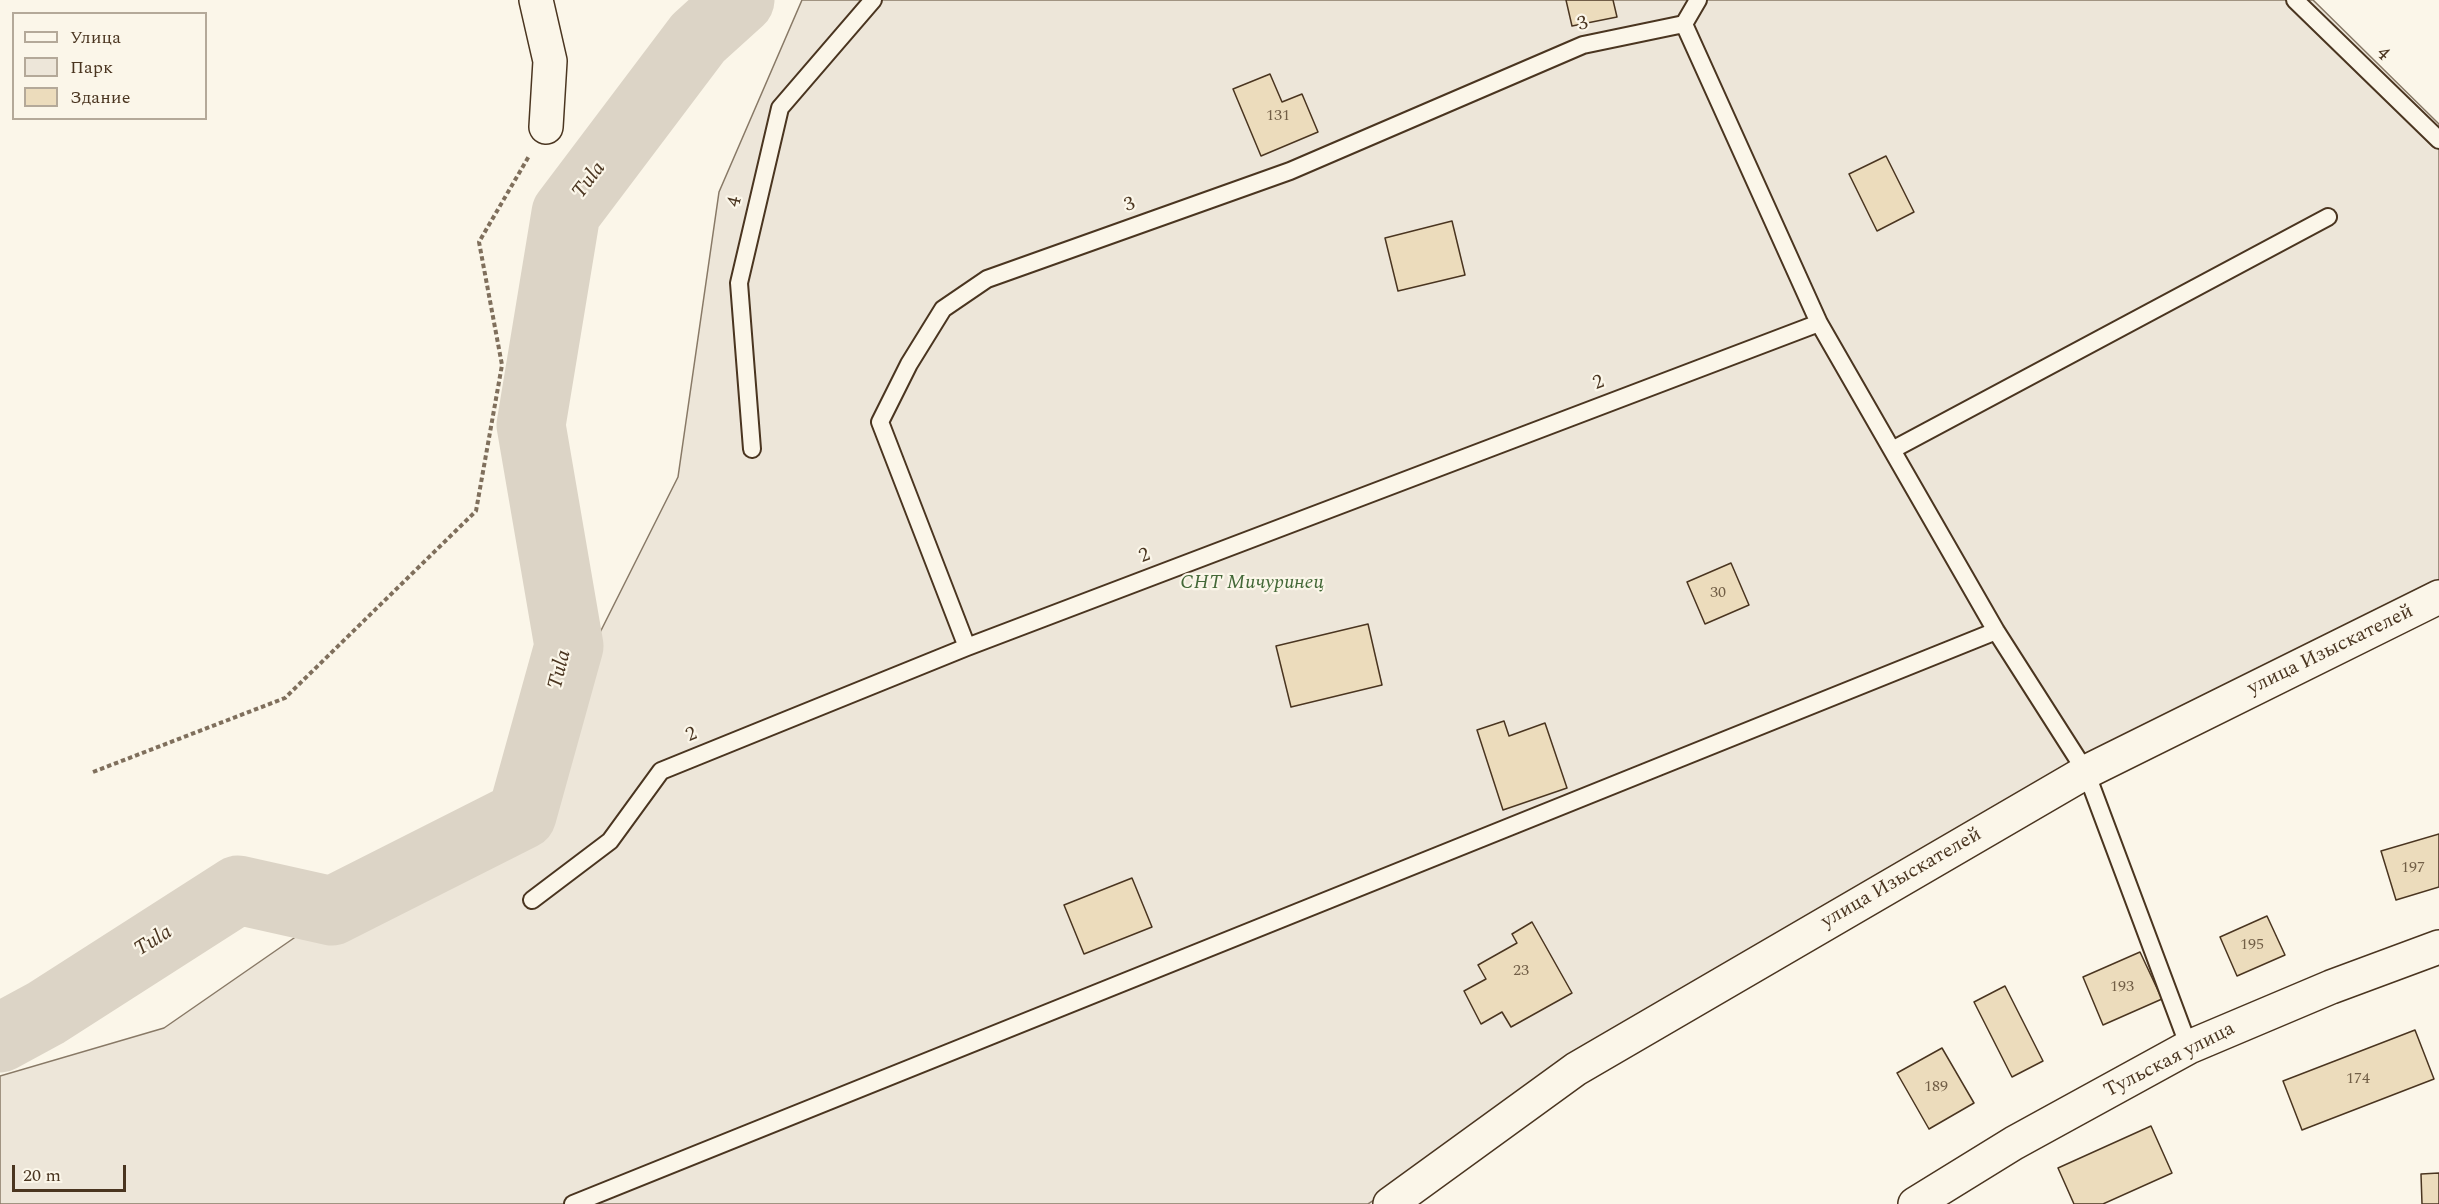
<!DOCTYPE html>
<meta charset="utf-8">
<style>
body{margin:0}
#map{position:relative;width:2439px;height:1204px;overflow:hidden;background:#fbf6e9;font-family:Spectral,serif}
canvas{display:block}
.legend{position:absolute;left:12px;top:12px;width:195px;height:108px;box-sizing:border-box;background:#fbf6e9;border:2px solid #b4a999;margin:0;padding:8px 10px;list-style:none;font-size:18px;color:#4a3520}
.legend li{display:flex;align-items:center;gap:12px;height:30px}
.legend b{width:30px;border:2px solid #b4a999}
.scale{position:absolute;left:12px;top:1165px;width:114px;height:27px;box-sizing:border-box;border:3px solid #4a3520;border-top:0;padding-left:8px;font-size:18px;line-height:21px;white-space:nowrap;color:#4a3520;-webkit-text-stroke:4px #fbf6e9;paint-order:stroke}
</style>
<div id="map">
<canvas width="2439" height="1204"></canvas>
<ul class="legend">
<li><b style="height:8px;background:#fbf6e9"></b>Улица</li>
<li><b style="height:16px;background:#ede6d9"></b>Парк</li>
<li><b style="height:16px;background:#ecdcbc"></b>Здание</li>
</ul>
<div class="scale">20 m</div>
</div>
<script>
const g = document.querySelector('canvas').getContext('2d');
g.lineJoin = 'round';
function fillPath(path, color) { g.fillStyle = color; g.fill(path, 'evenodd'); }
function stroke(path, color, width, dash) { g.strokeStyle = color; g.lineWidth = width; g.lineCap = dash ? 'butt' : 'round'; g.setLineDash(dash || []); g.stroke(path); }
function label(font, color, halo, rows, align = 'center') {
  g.font = font + ' Spectral,serif'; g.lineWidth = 4.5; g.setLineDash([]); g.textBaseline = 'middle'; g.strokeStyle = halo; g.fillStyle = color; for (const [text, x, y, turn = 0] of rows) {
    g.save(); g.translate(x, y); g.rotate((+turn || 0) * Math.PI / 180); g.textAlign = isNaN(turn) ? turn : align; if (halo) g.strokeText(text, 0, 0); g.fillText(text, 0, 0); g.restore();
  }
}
const green = new Path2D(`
 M802,0H2313L2439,124V598L1576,1069L1368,1204H0V1076L164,1028L528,776L678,477L719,192Z`);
const river = new Path2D(`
 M0,1038L46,1013L238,890L332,911L522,815L569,646L531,425L566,213L698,38L740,0`);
const building = new Path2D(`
 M1566,0H1613L1617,17L1572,26Z
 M1270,74L1282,102L1302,94L1318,132L1261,156L1233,89Z
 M1886,156L1914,212L1877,231L1849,174Z
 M1452,221L1465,275L1398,291L1385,238Z
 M1731,563L1749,605L1705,624L1687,582Z
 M1368,624L1382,685L1291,707L1276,646Z
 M1504,721L1509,736L1545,723L1567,788L1503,810L1477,730Z
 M2439,834V887L2396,900L2381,851Z
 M1132,878L1152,927L1084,954L1064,905Z
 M2267,916L2285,955L2237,976L2220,937Z
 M1532,922L1572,993L1511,1027L1502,1012L1481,1024L1464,991L1486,979L1478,965L1517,943L1512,934Z
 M2140,952L2162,999L2103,1025L2083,977Z
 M2005,986L2043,1061L2012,1077L1974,1002Z
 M2415,1030L2434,1079L2302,1130L2283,1081Z
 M1942,1048L1974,1103L1929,1129L1897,1073Z
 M2151,1126L2172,1173L2103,1204H2074L2058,1168Z
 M2439,1173V1204H2422L2421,1174Z`);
const path = new Path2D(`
 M93,772L285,698L476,511L502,365L479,242L529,156`);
const lane = new Path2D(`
 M1698,0L1684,24L1819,323L1996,631L2086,772L2189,1047
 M2295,0L2439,140
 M752,449L739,283L780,108L873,0
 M1892,450L2328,217
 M967,647L880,422L909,364L943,309L987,279L1290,171L1583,45L1684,24
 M532,900L610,841L661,771L967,647L1819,323
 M573,1204L1996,631`);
const street = new Path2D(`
 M536,0L550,61L546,127
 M1390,1204L1576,1069L2086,772L2439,597
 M1915,1204L2014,1143L2189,1047L2331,987L2439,947`);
const numberNames = [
 ["131",1278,117],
 ["30",1718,594],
 ["197",2413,869],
 ["195",2252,946],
 ["23",1521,972],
 ["193",2122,988],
 ["174",2358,1080],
 ["189",1936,1088]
];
const streetNames = [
 ["3",1583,25,-16],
 ["4",2382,55,44],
 ["4",736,202,-77],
 ["3",1130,206,-19],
 ["2",1599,384,-21],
 ["2",1145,557,-21],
 ["улица Изыскателей",2331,651,-26],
 ["2",692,736,-22],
 ["улица Изыскателей",1902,879,-30],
 ["Тульская улица",2170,1061,-27]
];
const parkNames = [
 ["СНТ Мичуринец",1252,584]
];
const waterNames = [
 ["Tula",590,181,-53],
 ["Tula",561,670,-76],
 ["Tula",154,942,-32]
];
fillPath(green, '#ede6d9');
stroke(green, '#887966', 1.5);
stroke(river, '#dcd4c6', 69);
fillPath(building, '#ecdcbc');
stroke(building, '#4a3520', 1.5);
stroke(lane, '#4a3520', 20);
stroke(street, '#4a3520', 36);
stroke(path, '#7f6f5c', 4, [4.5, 3]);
stroke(lane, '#fbf6e9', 16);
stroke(street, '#fbf6e9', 33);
label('16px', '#725f47', null, numberNames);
label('20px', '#4a3520', '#fbf6e9', streetNames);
label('italic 20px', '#436837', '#fbf6e9', parkNames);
label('italic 21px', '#4a3520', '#fbf6e9', waterNames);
</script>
